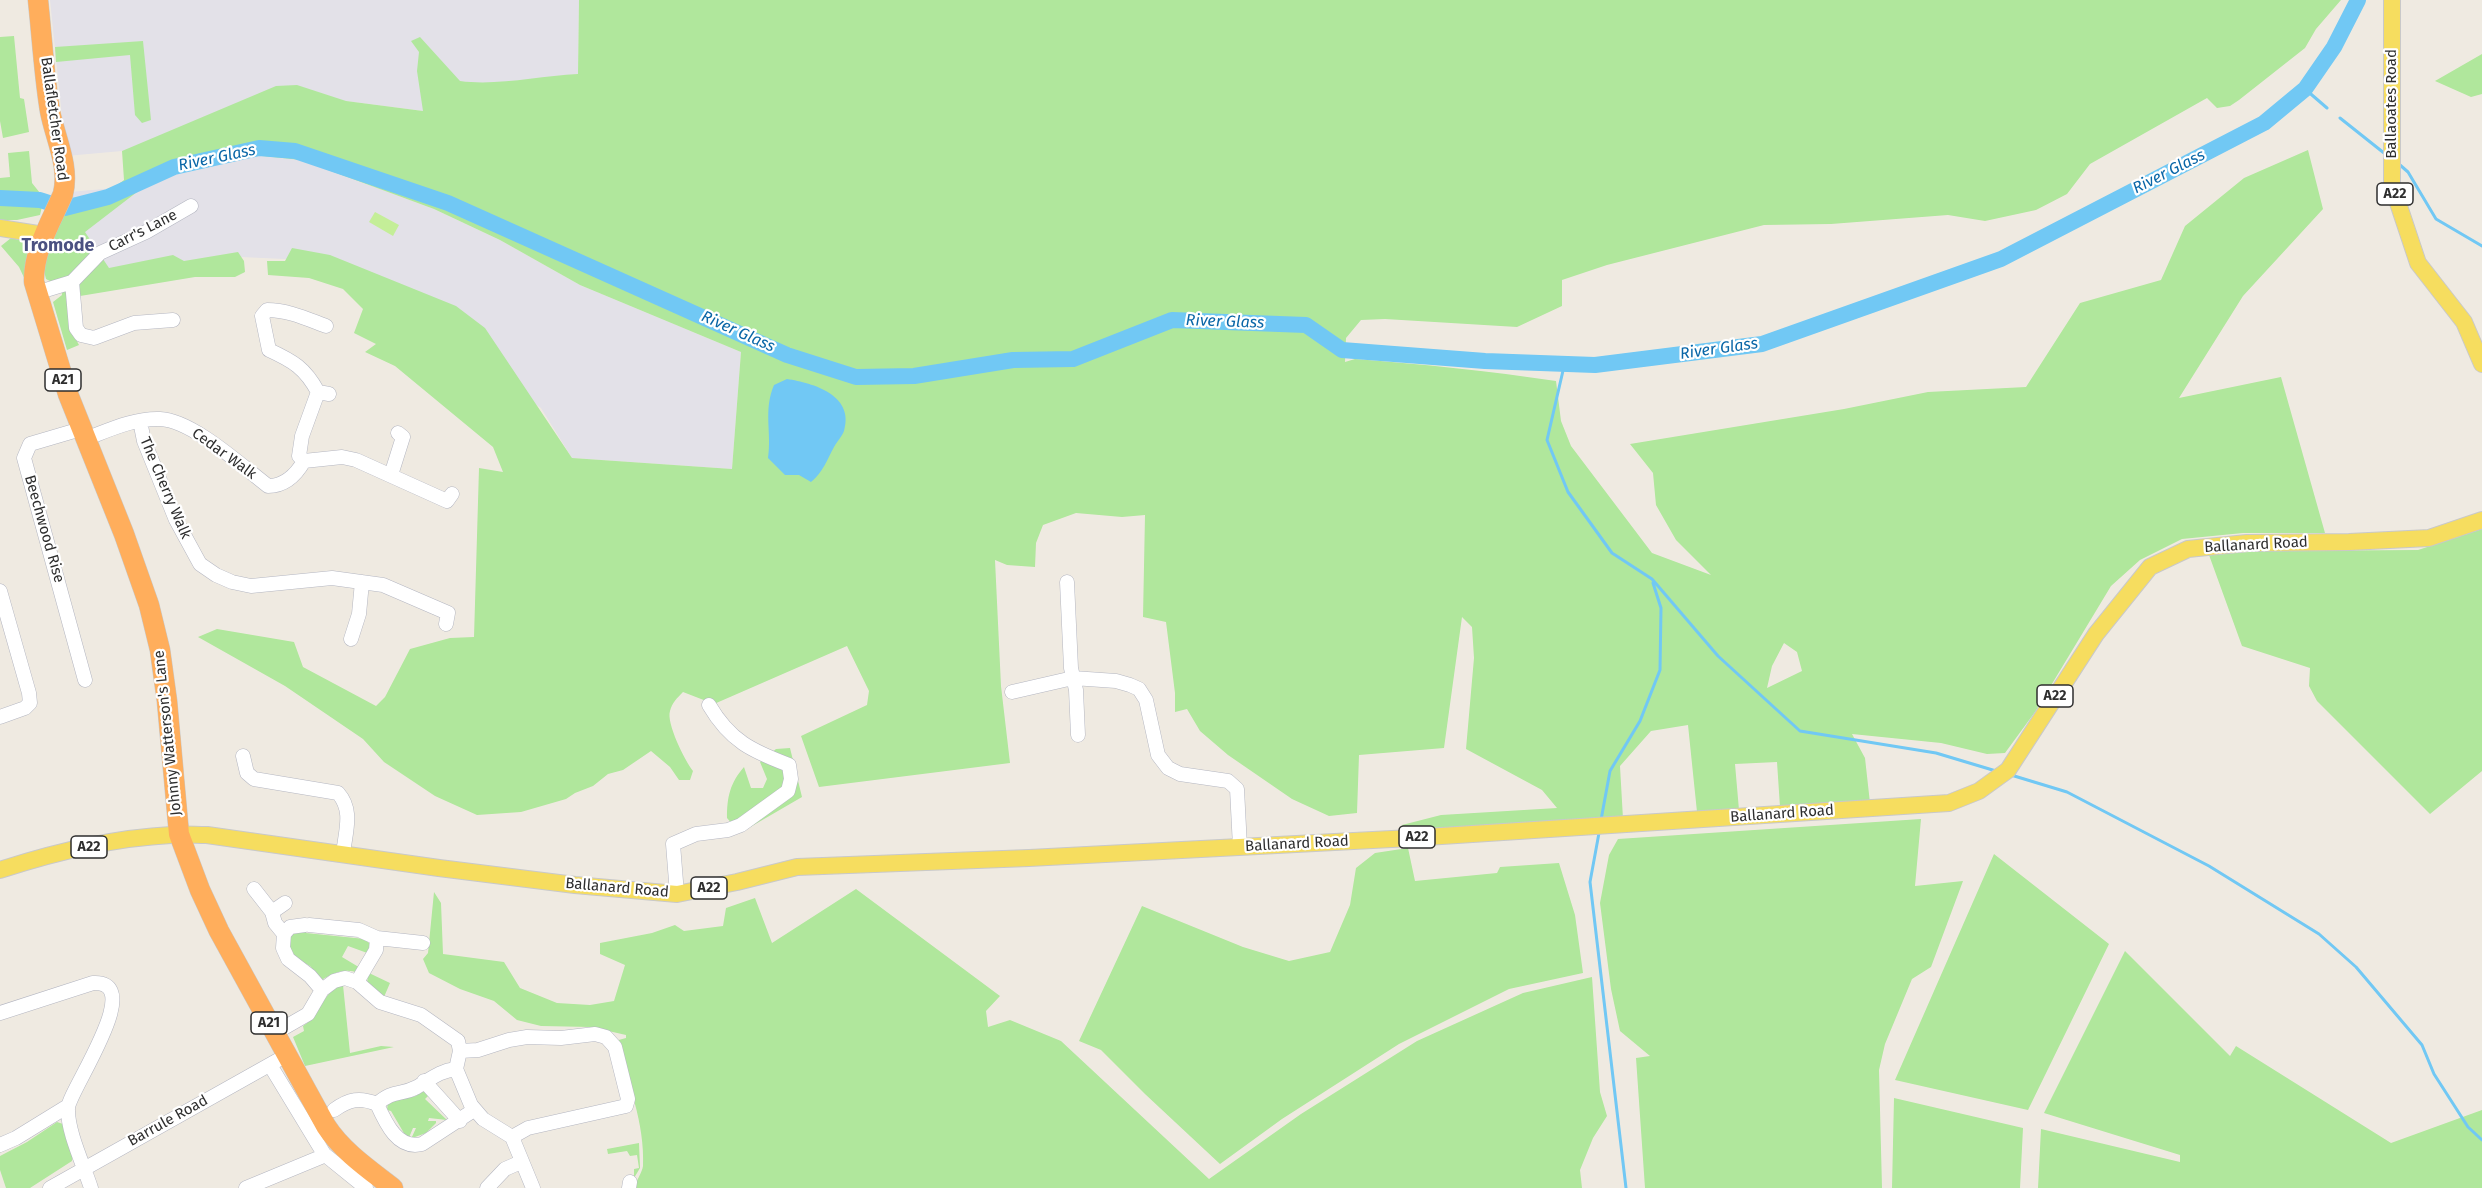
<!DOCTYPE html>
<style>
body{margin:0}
canvas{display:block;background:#efeae1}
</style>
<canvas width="2482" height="1188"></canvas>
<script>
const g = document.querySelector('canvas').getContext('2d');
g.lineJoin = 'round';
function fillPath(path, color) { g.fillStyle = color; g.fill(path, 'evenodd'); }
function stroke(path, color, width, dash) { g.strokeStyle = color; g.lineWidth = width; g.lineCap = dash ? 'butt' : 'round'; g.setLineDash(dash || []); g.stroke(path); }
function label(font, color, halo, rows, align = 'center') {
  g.font = font + ' "Fira Sans",sans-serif'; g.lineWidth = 4.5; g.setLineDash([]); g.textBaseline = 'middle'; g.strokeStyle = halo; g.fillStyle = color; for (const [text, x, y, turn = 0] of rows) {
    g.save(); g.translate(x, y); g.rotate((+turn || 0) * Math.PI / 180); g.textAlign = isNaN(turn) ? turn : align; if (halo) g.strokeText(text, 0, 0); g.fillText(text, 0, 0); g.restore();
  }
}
const industrial = new Path2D(`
 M50,0H579L578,74L423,111L346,101L122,151L66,156Z
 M253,155L301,160L434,209L500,240L580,285L741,352L732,469L572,458L541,408L327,261L241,257L190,261L76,280L70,192L114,188L163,172Z`);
const green = new Path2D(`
 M579,0H2341L2316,29L2305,48L2239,100L2230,106L2217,108L2207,98L2090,164L2067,194L2036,210L1985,221L1948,215L1831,224L1764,225L1607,265L1562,280V306L1517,327L1385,319L1361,320L1346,338L1345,362L1355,359C1422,364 1489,371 1556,381L1561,421L1571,446L1652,553L1711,575L1676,540L1656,505L1653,473L1630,444L1844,409L1928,392L2026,387L2080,303L2161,280L2185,226L2244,178L2308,150L2323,209L2243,296L2179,398L2281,377L2325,533H2243L2182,539L2140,560L2111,586L2035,712L2005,753L1987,754L1941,743L1852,734L1865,758L1870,803L1780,807L1777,762L1735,764L1739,810L1697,812L1688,725L1651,731L1620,766L1623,819L1401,831L1402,825L1441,815L1557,808L1542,790L1466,749L1474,658L1472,627L1462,617L1444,748L1359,755L1357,813L1329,816L1292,799L1228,755L1200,731L1187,709L1175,712V693L1166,622L1143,617L1145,515L1122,517L1076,513L1043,525L1036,543L1035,567L1007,565L995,560L1001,686L1010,763L819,787L801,736L867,705L869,691L847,646L714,704L683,692C677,698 672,703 670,711C666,723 685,761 693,771L690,780H679L670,767L651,751L623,770L608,774L593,786L575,793L566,799L521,812L477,815L435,796L384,762L363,739L285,686L198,637L217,629L294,642L303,667L376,706L385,697L410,649L450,638L474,637L479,468L503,472L493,447L395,366L365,352L376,344L354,333L363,309L343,289L309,278L268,275L267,261H285L292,248L330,255L456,306L485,328L572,458L732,469L741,352L580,285L500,240L434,209L301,160L253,155L163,172L85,232L109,268L173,255L184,261L238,252L244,261L245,272L235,277H195L68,298L72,332L79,345L67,350L53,302L62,295L60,280L52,282L46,279L42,263L68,198C89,198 108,193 124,180L122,151L276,86L297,85L346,101L423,111L417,71L419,52L411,41L420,37L460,81C497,86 539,76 578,74ZM1784,643L1797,652L1802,671L1767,688L1772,666Z
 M14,36L20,98L24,99L29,132L3,138L0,121V37Z
 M143,41L151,120L142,123L135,115L130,55L56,62L55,47Z
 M2482,54V94L2471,97L2435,81Z
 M29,151L32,183L44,198L40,215L17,220H0V178L10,177L8,153Z
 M11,238L29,242V288L19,267L1,246Z
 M2482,529V771L2430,814L2317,701L2309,686L2310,668L2242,646L2209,555L2263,551L2418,550Z
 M790,748L802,797L740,833L727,818C727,797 730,783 744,767L751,788H763L767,779L760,762L776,749Z
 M1921,819L1915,886L1963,881L1931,967L1912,979L1885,1044L1879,1070L1882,1188H1645L1636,1058L1650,1056L1620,1031L1611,989L1600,903L1609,855L1618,839Z
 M1408,848L1415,881L1497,873L1500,867L1559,863L1575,915L1583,973L1509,989L1399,1044L1282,1119L1220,1164L1145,1094L1101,1050L1079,1041L1142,906L1243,947L1289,961L1330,952L1350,905L1356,868L1375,853Z
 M1994,854L2109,944L2028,1110L1895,1080Z
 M856,889L1000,996L986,1011L988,1027L1010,1020L1061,1041L1209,1179L1301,1114L1417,1041L1523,993L1592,977L1600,1092L1607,1116L1593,1138L1580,1170L1582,1188H635C636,1180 642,1173 643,1166C645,1124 628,1080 615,1041L626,1038V1035L591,1027L541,1026L517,1020L494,1001L460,989L429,973L423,959L428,953L434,892L441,903L443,954L504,962L520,988L557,1003L590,1005L614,1001L625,965L600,954V943L652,933L675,925L684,931L723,926L726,908L755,898L772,943Z
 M307,929L306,933L365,939L369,943L370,954L348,946L342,957L362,969L358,973C345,967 332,974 321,980L310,966L290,955L289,936L291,932Z
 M2125,951L2230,1056L2236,1046L2391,1143L2482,1110V1188H2038L2041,1129L2180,1162V1155L2044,1113Z
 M369,973L390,983L384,997L367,982Z
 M343,985L350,1053L381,1046L394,1047L305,1066L293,1037L304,1031L303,1026C321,1015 321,992 343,985Z
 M421,1089L431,1093L425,1099L447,1120L429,1118L428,1121H436V1123L426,1133L415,1137L414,1141L411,1139L416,1128H413L408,1140L391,1111L387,1110L388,1102L416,1096Z
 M1894,1098L2023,1128L2020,1188H1892Z
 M57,1122L63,1124L73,1154L72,1161L30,1188H6L0,1170V1156L27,1142Z
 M639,1143L640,1168L634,1178V1169L639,1168L637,1155L630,1156L627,1151L608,1154L607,1149Z`);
const pitch = new Path2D(`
 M375,212L399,225L393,236L369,222Z`);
const water = new Path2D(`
 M787,379C813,383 855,395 844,431C842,436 837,442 834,447C827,460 823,472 811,482L799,475H785L768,458C772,432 763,411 774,385Z`);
const stream = new Path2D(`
 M2305,89L2327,108
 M2340,118L2384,153
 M2400,165L2408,172L2436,219L2482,246
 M1565,362L1547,440L1568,492L1612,553L1652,579L1718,656L1800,731L1936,753L1996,771
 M2011,775L2067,792L2209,866L2319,934L2356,967L2422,1045L2434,1074L2468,1127L2482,1140
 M1601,820L1610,771L1640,721L1660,670L1661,608L1653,583
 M1599,833L1590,882L1626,1188`);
const river = new Path2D(`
 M0,198L40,200L65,208L108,197L174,167L259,148L295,151L448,203L787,355L856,377L914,376L1013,360L1073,359L1172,320L1306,325L1342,350L1485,361L1595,365L1762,344L2001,259L2264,123L2305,89L2334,47L2358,0`);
const minor = new Path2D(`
 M72,282L76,328L81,335L94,338L134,323L173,320
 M36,293L72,282L100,253L146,232L191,206
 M318,392C305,368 293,361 269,350L262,316L267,310C288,310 307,319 326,326
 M140,421L144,441L176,520L200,564L216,575L232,582L251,586L332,578L383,585L448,613L446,624
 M81,429L30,444L24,458L85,680
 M85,439C109,430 134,418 160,419C192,420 242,466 268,486C285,486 296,475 304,461L342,457L356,460L447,501L452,494
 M304,461L299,456L302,436L318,392L329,394
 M391,475L403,437L398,433
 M1067,582L1071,668L1076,690L1078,735
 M0,591L29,693L30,703L25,708L0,717
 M351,639L359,614L362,582
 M1012,692L1073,678L1116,681L1130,685L1139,689L1146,700L1158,755L1168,768L1180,774L1228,781L1237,789L1240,847
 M243,756L247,773L254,779L338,793C354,811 345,832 343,855
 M254,889L272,912L275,923L284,934L283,948L288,959L310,976L322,990
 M677,894L673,844L696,834L728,830L741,825L788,791L791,779L789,765C752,751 730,741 709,705
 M272,912L285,903
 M309,925L359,930L377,938L376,950L357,982
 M284,934L290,927L305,925
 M377,938L423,943
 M0,1013L93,983C148,980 69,1090 68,1108C67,1131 84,1166 91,1188
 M275,1033L308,1014L322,990L334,981L345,978L357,982L380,1002L421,1015L458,1041L460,1051L456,1069L471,1105L483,1119L512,1137L533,1188
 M460,1051L478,1050L509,1040L527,1037L561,1038L595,1034L606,1037L615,1047L628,1099L626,1106L528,1128L512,1137
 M270,1065L324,1154L366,1188
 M456,1069C439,1071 431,1079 417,1087C400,1096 394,1089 377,1104C386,1124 398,1150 422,1144L474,1110
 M424,1081L460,1121
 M334,1110C349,1099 360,1097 377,1104
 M0,1145L16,1138L68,1106
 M50,1188L287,1055
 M246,1188L321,1157L324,1154
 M487,1188L505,1169L521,1162
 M629,1188L630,1182`);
const major = new Path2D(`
 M2392,0V185L2418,263L2464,322L2482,364
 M0,228L44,235
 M0,870C55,852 113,838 171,835C183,834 195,835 207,835L439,868L575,885L677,894L737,882L797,867L1029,858L1411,838L1949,803L1979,791L2008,770L2096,634L2150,567L2188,549L2247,543L2349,542L2429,538L2482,520`);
const highway = new Path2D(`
 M38,0C42,37 44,75 50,111C55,138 70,166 63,194C51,222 33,251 34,282L68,394L124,534L149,605L160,650L167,701L179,834L200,890L219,931L326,1126C343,1152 370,1170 393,1188`);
const shields = [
 [2395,194,36],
 [63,380,36],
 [2055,696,36],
 [1417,837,36],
 [89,847,36],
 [709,888,36],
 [269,1023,36]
];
const shieldNames = [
 ["A22",2395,194],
 ["A21",63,380],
 ["A22",2055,696],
 ["A22",1417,837],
 ["A22",89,847],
 ["A22",709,888],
 ["A21",269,1023]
];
const streetNames = [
 ["Ballaoates Road",2392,104,-90],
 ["Ballafletcher Road",54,119,82],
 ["Carr's Lane",143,231,-27],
 ["Cedar Walk",224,454,36],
 ["The Cherry Walk",165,488,67],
 ["Beechwood Rise",44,529,74],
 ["Ballanard Road",2256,545,-3],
 ["Johnny Watterson's Lane",168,733,-96],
 ["Ballanard Road",1782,814,-4],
 ["Ballanard Road",1297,844,-3],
 ["Ballanard Road",617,888,5],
 ["Barrule Road",168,1121,-29]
];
const waterNames = [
 ["River Glass",217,158,-12],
 ["River Glass",2169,172,-27],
 ["River Glass",1225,322,2],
 ["River Glass",738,332,24],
 ["River Glass",1719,349,-8]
];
const quarterNames = [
 ["Tromode",58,246]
];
fillPath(industrial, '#e3e1e8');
fillPath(green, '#b0e79c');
fillPath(pitch, '#c4ee98');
fillPath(water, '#71c8f4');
stroke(stream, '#71c8f4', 3);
stroke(river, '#71c8f4', 16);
stroke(minor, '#b4b6c1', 15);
stroke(major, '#c9c9c9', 18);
stroke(highway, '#c9c9c9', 21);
stroke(minor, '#fff', 14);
stroke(major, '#f6dd5f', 16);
stroke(highway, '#ffae5c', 20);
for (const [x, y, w] of shields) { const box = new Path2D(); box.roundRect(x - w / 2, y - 11, w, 22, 4.5); g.fillStyle = '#fff'; g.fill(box); stroke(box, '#2e2e2e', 1.5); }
label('bold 14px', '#2e2e2e', null, shieldNames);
label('15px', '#2e2e2e', '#fff', streetNames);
label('italic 16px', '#0966a7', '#fff', waterNames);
label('bold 18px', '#4b5181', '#fff', quarterNames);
</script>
